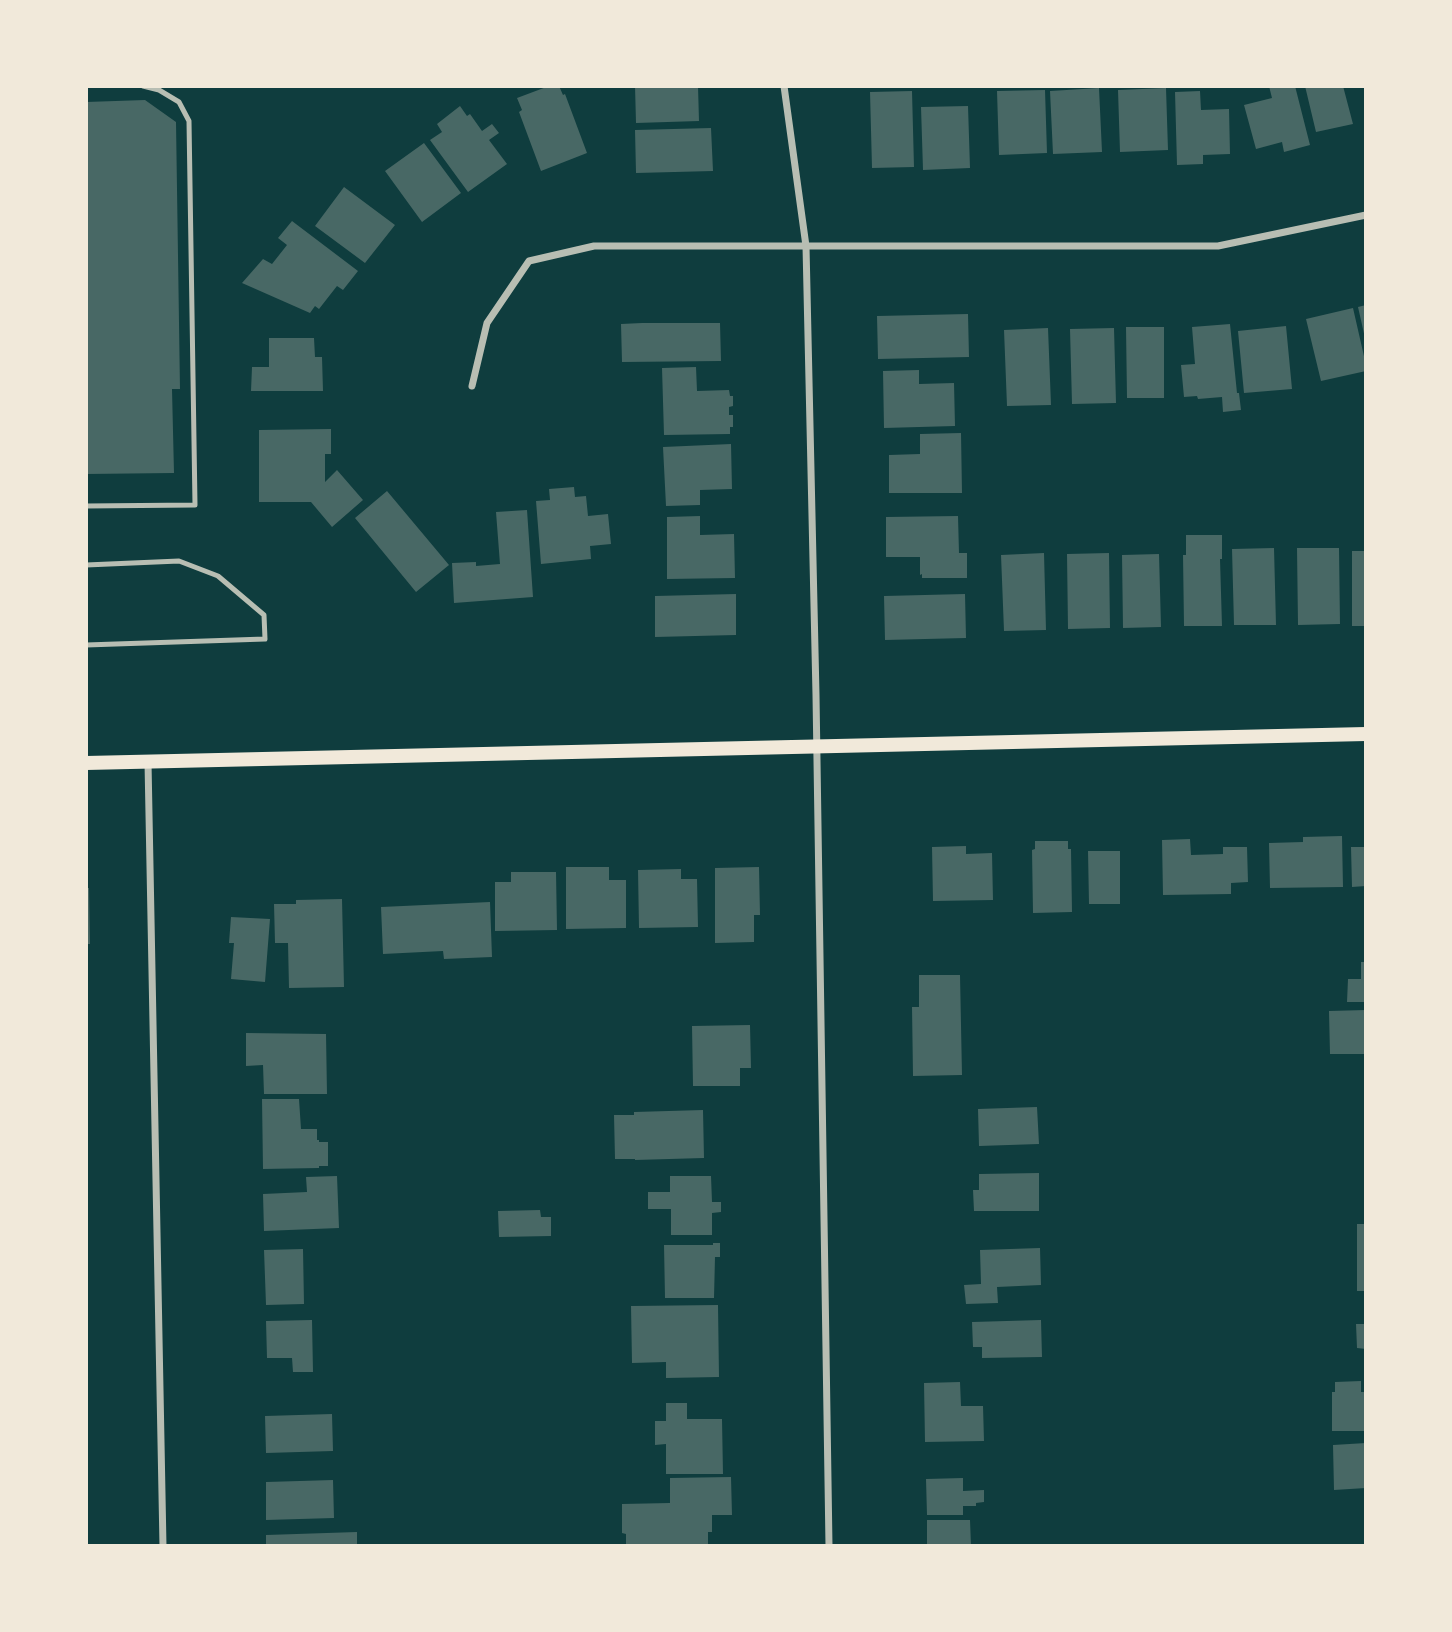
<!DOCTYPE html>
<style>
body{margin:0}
#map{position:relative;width:1452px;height:1632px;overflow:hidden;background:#0f3d3e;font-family:"Source Sans 3",sans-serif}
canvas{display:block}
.frame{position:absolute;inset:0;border:88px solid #f1e9da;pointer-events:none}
</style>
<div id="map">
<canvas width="1452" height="1632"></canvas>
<div class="frame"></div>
</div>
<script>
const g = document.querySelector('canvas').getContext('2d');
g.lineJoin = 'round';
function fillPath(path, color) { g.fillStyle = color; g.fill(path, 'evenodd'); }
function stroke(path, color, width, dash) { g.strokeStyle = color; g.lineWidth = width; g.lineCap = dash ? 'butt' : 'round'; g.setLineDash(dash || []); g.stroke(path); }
const building = new Path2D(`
 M549,86H559L563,95L565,94L587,153L541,171L519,112L522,110L517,98Z
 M635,86H698L699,121L636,123Z
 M1269,86H1295L1310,145L1284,152L1282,142L1256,149L1244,105L1272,98Z
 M1305,86H1343L1353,124L1316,132Z
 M1099,88L1102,152L1053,154L1050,91Z
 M1166,88L1168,150L1120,152L1118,90Z
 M1045,90L1047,153L999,155L997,91Z
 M912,91L914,167L872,168L870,92Z
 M1200,91L1201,110L1229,109L1230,154L1203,155V164L1177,165L1175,92Z
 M145,100L176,122L180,389H172L174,473L86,474V102Z
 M460,106L467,116L470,114L482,131L492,124L499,133L489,140L507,164L468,192L430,140L442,132L437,124Z
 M968,106L970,168L923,170L921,107Z
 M711,128L713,171L636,173L635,130Z
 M424,143L461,193L422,222L385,171Z
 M344,187L395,225L365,263L315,226Z
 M292,221L358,271L343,290L337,286L319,309L315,306L310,313L242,283L263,259L272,264L287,245L278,238Z
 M1366,305V338H1365L1358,307Z
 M1353,308L1366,365V371L1321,381L1306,319Z
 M968,314L969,357L878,359L877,316Z
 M642,323H720L721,361L622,362L621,324Z
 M1230,324L1237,393H1239L1241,410L1223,412L1222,397L1198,399L1197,396L1184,397L1181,365L1195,364L1192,327Z
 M1286,326L1292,389L1244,393L1238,331Z
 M1126,327H1164V398H1127Z
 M1048,328L1051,405L1007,406L1004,330Z
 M1114,328L1116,403L1072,404L1070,329Z
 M269,338H314L315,357H322L323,391H251L252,367H269Z
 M696,367L697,391L729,390L730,396H733V406L729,407V415H733V427H730V434L664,435L662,368Z
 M919,370V384L954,383L955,426L884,428L883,371Z
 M331,429V454H325V482L337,470L363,500L332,527L311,502H259V430Z
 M961,433L962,493H889V455L920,454V434Z
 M731,444L732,489L700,490V505L666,506L663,447Z
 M574,487L575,497L586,496L588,516L608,514L611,544L590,546L591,559L541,564L536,501L550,500L549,489Z
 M387,491L449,565L416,592L355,518Z
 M527,510L533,597L454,603L452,563L476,562V566L500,564L496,512Z
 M700,516V535L734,534L735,578L667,579V517Z
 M958,516L959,553H967V578H922V574L920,575V557H886V517Z
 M1186,535H1222V559H1220L1222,626H1184L1183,555H1186Z
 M1274,548L1276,625H1234L1232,549Z
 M1297,548H1339L1340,624L1298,625Z
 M1352,551H1366V626H1352Z
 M1044,553L1046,630L1004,631L1001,555Z
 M1109,553L1110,628L1068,629L1067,554Z
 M1159,554L1161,627L1123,628L1122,555Z
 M736,594V635L655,637V596Z
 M965,594L966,638L885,640L884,596Z
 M1342,836L1343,887L1270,888L1269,843L1303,842V837Z
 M1190,839L1191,855L1223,854V847H1247L1248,882L1231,883V894L1163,895L1162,840Z
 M1035,841H1068V849H1071L1072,912L1033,913L1032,850L1035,849Z
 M966,846V854L992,853L993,900L933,901L932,847Z
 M1351,847H1366V886L1352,887Z
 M1088,851H1120V904H1089Z
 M566,867H609V880H626V928L566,929Z
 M759,867L760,915H754V942L715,943V868Z
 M681,869V879H697L698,927L639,928L638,870Z
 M511,872H556L557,930L495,931V882H511Z
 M86,888H89L90,944H86Z
 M342,899L344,987L289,988L288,943H275L274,904H296V900Z
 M490,902L492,957L444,959L443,951L383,954L381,907Z
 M231,917L270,919L265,982L231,979L234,943H229Z
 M1361,962H1366V1002H1347L1348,979H1361Z
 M919,975H960L962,1075L913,1076L912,1007H919Z
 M1366,1010V1054H1330L1329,1011Z
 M750,1025L751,1068H740V1086H693L692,1026Z
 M246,1033L326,1034L327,1094H264L263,1065L246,1066Z
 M262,1099H299L301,1129H317V1140H319V1142H328V1166H319V1168L263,1169Z
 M1037,1107L1039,1144L979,1146L978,1109Z
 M703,1110L704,1158L635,1160V1159H615L614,1115H634V1112Z
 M1039,1173V1211H974L973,1190H979V1174Z
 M337,1176L339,1228L264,1231L263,1194L307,1192L306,1177Z
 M670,1176H711L712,1202H721V1212L712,1213V1235H671V1209H648V1192H670Z
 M540,1210L541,1217H551V1236L499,1237L498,1211Z
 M1357,1224H1366V1291H1357Z
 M713,1243H720V1257H715L714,1298H665L664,1245H713Z
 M1040,1248L1041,1285L997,1287L998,1303L966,1304L964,1285L981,1284L980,1250Z
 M303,1249L304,1304L266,1305L264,1250Z
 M718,1305L719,1377L666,1378V1362L632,1363L631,1306Z
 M312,1320L313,1372H293L292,1358H267L266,1321Z
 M1041,1320L1042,1357L982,1358V1347H973L972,1322Z
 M1356,1324H1366V1349L1357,1348Z
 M1361,1381V1392H1366V1431H1332V1392H1335V1382Z
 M960,1382L961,1406H983L984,1441L925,1442L924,1383Z
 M666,1403H687V1419H722L723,1474H666V1444L655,1445V1421H666Z
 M332,1414L333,1451L266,1453L265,1416Z
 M1366,1443V1488L1334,1490L1333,1445Z
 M731,1477L732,1515H712V1532H708V1546H626V1534L622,1533V1504L670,1503V1478Z
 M963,1478V1491L984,1490V1502L976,1503V1506H963V1515H927L926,1479Z
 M333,1480L334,1518L266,1520V1482Z
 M927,1520H970L971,1546H927Z
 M357,1532V1546H266V1535Z`);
const service = new Path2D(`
 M86,506L195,505L189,121L179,102L159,90L143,86
 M86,565L179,561L218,576L264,615L265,639L86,645`);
const minor = new Path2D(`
 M784,86L806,246L816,695L829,1546
 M472,386L487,323L529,261L594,246H1218L1366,215
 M148,762L163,1546`);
const secondary = new Path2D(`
 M86,763L1366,734`);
fillPath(building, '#486865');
stroke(service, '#b8beb3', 5);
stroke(minor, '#b8beb3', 7);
stroke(secondary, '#f1e9da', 14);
</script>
